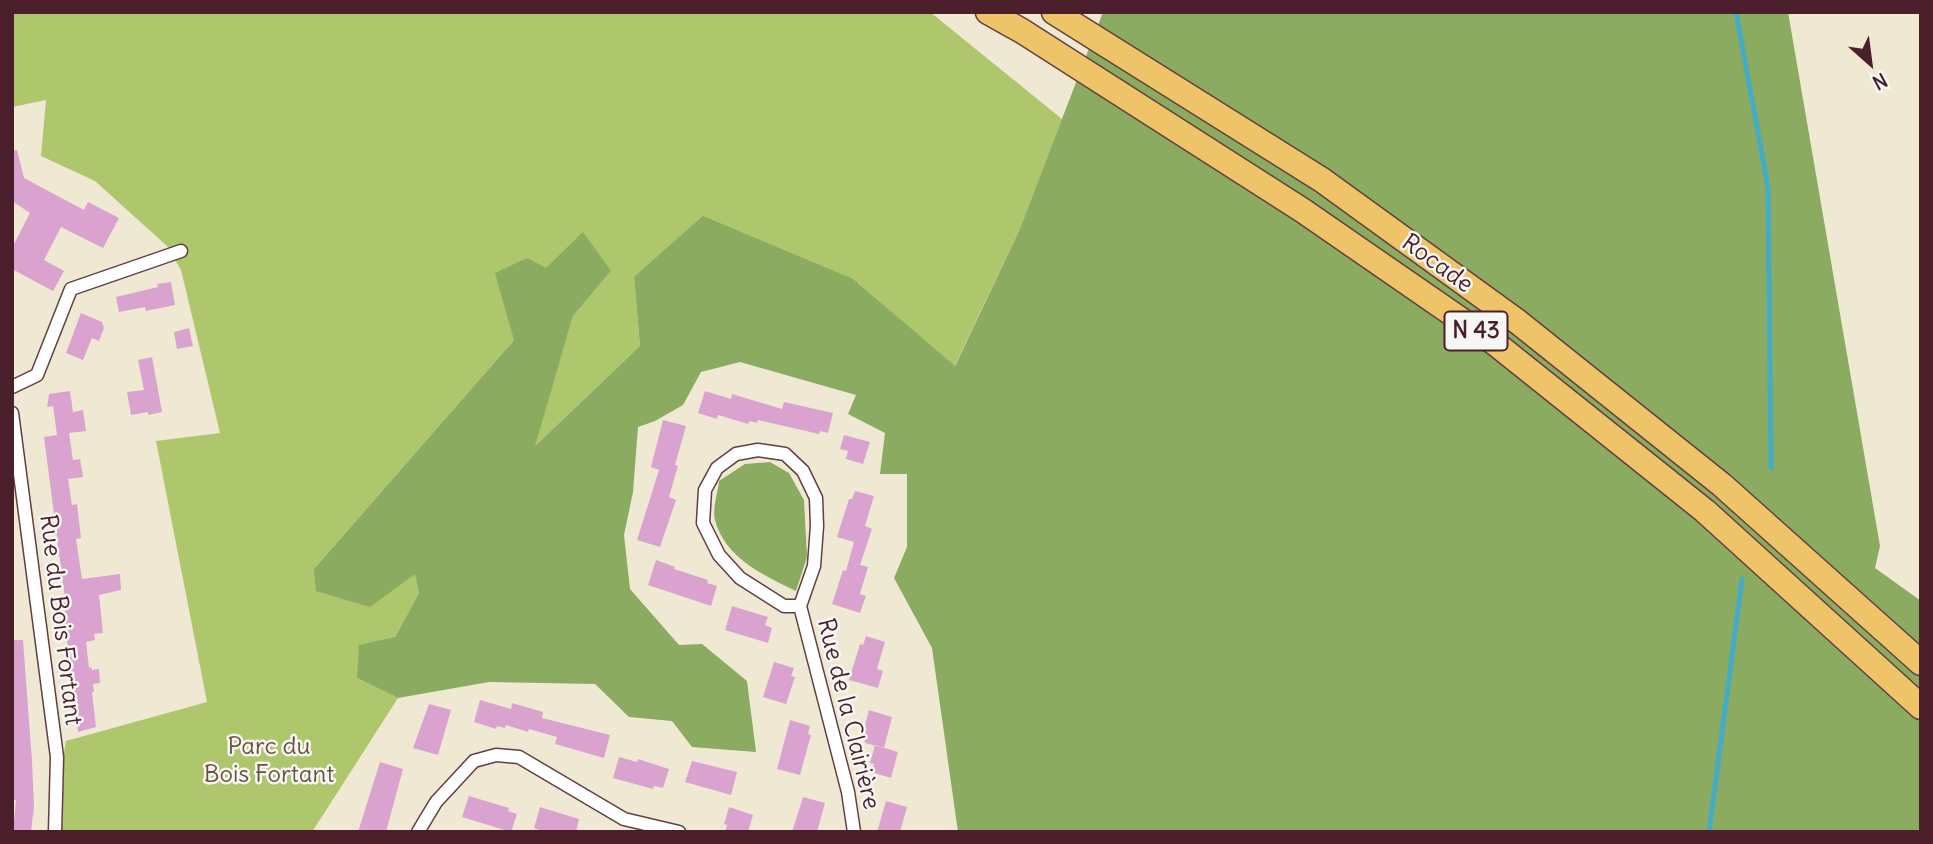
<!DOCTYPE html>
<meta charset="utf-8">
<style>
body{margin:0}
#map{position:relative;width:1933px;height:844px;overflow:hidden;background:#efe9d4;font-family:Delius,sans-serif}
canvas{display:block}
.frame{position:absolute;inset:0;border:14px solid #4a1f2b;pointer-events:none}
.north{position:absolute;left:1835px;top:28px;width:70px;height:70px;-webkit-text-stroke:5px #f6f6f2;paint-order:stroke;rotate:152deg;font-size:19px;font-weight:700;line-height:28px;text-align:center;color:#4a1f2b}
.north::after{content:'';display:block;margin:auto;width:24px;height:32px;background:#4a1f2b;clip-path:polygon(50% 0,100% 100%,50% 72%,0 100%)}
</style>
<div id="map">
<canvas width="1933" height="844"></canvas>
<div class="frame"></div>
<div class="north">N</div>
</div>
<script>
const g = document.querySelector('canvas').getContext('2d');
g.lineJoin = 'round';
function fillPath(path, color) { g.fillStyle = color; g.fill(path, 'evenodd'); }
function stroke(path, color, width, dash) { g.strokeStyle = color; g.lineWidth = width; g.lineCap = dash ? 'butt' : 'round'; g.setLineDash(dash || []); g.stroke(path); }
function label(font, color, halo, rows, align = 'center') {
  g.font = font + ' Delius,sans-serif'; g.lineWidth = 5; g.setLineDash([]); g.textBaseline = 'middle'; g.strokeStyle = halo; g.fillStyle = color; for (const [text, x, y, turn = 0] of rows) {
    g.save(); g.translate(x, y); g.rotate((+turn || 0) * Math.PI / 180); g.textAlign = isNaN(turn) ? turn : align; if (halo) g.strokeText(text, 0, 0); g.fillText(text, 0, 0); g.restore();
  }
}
const green = new Path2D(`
 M12,12H930L1062,119L1019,231L954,367L858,283L634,277L640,346L534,447L573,316L611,271L514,340L314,569L415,573L419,593L395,637L357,678L398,698L312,832H62L64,752L66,741L207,702L156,441L220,433L181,270L167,246L95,181L41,156L46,100L12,107Z`);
const forest = new Path2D(`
 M1103,12H1788L1880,546L1875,568L1921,601V832H958L932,648L894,578L907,547V474H880L885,433L848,414L856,395L740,362L701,372L683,405L655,421L638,427L633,492L624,535L630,589L679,645L702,644L747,681L756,752L692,747L672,721L629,717L595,684L489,682L398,698L357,678L359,645L395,637L419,593L415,574L370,607L316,591L314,569L514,340L495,273L527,258L546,268L583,232L611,271L573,316L535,446L640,346L634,277L703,216L853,279L955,366L1019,231Z
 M770,462L789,473L804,500L807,557L796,591C763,575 725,558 715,520C712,509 718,492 719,481L745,464Z`);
const stream = new Path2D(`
 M1736,12L1768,187L1771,468
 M1709,832L1742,579`);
const building = new Path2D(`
 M17,150L24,178L84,210L88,202L119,218L103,248L61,227L44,260L64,271L53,291L12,269V248L30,213L12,201V151Z
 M171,282L175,305L146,311L145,307L119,312L116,297L158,287L157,284Z
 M81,313L102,322L104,328L99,341L92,338L83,360L66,353Z
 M189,328L193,346L177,349L174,332Z
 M152,357L162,412L148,415V412L131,415L127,392L144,390L138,360Z
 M70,391L73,412L83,410L86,431L69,433L73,460L80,459L83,477L68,479L72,505L77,504L81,538L76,539L82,579L120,574L121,590L99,595L103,633L94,634L95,640L86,642L89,668L91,667L92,670L99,669L100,683L93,684L94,692H92L96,727L78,732L62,599H65L44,437L57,435L53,406L47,407L49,394Z
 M705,391L731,399L732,394L782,409L784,402L833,413L828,433L820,431L819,434L758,420L757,423L750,421L748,424L718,415L717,419L698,413Z
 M663,420L686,426L675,465L678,466L669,497L676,500L660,547L637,540L659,470L651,467Z
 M844,435L870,442L863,464L846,459L848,451L840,449Z
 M855,491L874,496L865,526L872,529L860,565L868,567L860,594L866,596L860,613L832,604L843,570L846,571L854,542L837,537L849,499H852Z
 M656,560L675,567L674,569L708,580L707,583L717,586L711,606L648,585Z
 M732,606L768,617L765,625L772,628L768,643L725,630Z
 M866,636L885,642L877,669L883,671L878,688L849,680L860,644L863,645Z
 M12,640H23L32,761L34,806L31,832H13L16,800H13L12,780V774H14Z
 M774,662L794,668L791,676L795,677L786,704L763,697Z
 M480,700L511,709L512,703L543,712L542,718L610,735L604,758L555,744L557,737L529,729L528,732L506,725L505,728L497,726L496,729L474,722Z
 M429,704L451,710L438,755L413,748Z
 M869,710L892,717L884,748L865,743L864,729Z
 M790,720L810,726L808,734L811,735L800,775L777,769Z
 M875,745L898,752L891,778L871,772L874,764L870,763Z
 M619,757L637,762L638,759L669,769L663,788L654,786L653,789L613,778Z
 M692,761L737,772L731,795L685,782Z
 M380,762L403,769L386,832H358Z
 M469,796L509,808L508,811L517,814L511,832L462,817Z
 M803,797L825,803L817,832H792Z
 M886,801L907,807L900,832H877Z
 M540,807L579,819L576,832H545L534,828Z
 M729,807L753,815L748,832H725L727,825L724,824Z`);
const street = new Path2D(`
 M12,387L37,375L71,289L181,251
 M12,413L57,757L55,832
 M800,606H784L740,578L719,555L703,523L705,490L717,468L736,454L758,450L785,454L803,471L816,498L817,526L814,566L800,606L848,792L854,832
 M418,832L436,802L474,761L496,755L519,757L624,819L679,832`);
const highway = new Path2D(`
 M988,12L1022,31L1302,210L1496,344L1705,511L1921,707
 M1054,12L1322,180L1518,322L1722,485L1921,663`);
const shields = [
 [1476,331,63]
];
const shieldNames = [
 ["N 43",1476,331]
];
const streetNames = [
 ["Rocade",1437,264,36],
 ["Rue du Bois Fortant",60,620,83],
 ["Rue de la Clairière",848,714,76]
];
const parkNames = [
 ["Parc du",269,747],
 ["Bois Fortant",269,775]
];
fillPath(green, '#aec66c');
fillPath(forest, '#8aab60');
stroke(stream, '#44acc4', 5);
fillPath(building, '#daa3cf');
stroke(street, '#633d44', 15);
stroke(highway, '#633d44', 27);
stroke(street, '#fff', 12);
stroke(highway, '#efc469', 24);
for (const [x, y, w] of shields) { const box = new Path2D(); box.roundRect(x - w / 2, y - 19.5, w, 39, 5); g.fillStyle = '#f6f6f2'; g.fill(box); stroke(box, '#4a1f2b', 2); }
label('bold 23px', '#4a1f2b', null, shieldNames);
label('24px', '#4a1f2b', '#f6f6f2', streetNames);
label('24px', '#68513e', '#f6f6f2', parkNames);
</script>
